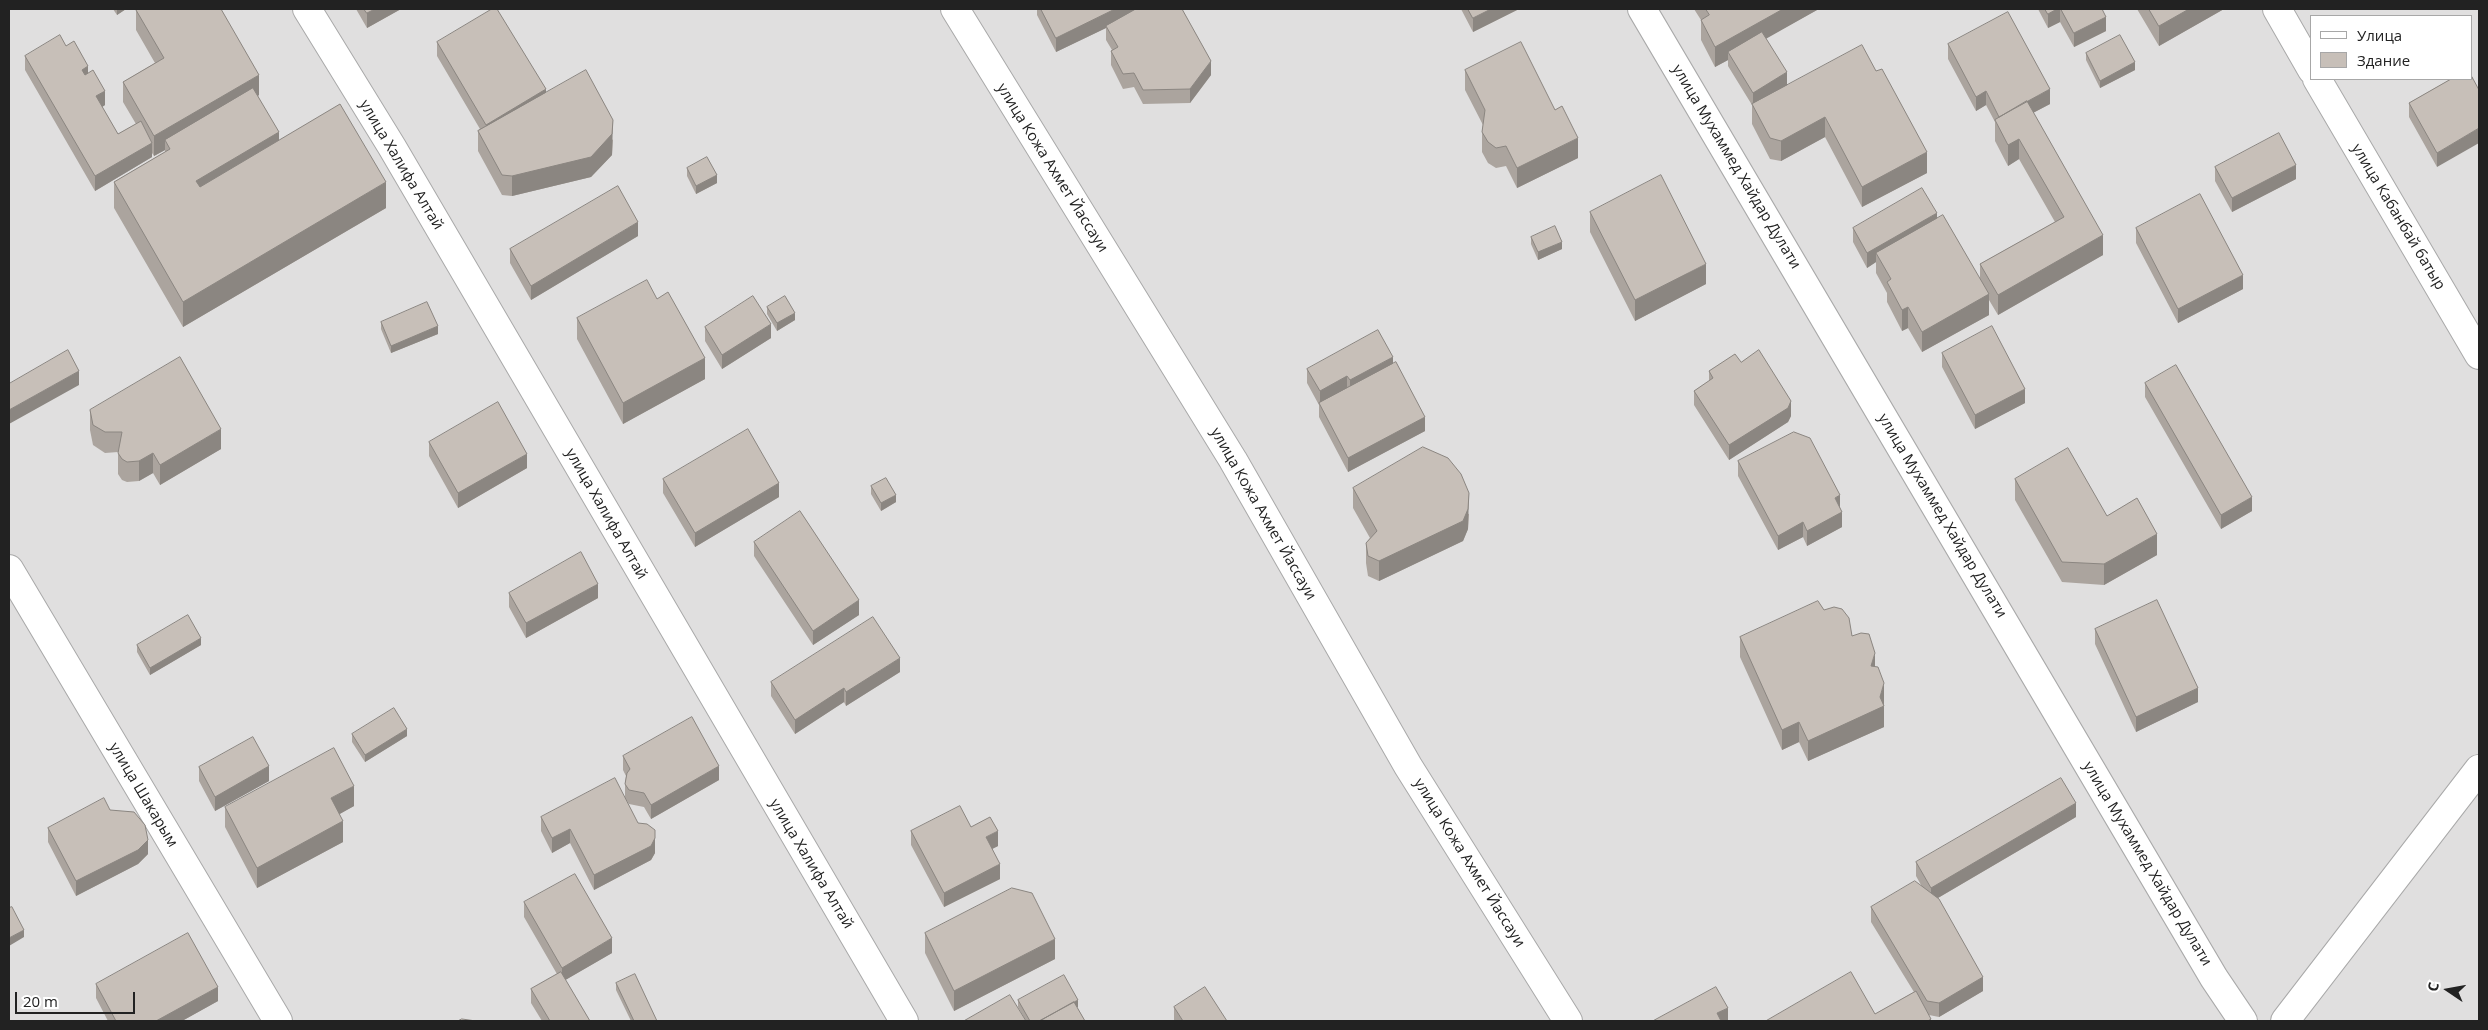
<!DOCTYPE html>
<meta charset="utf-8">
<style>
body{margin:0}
#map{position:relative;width:2488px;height:1030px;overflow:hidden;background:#f2efe9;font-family:"Open Sans",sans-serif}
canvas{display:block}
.frame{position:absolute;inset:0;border:10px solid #222;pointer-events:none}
.legend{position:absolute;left:2310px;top:15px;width:162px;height:65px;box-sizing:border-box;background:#fff;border:1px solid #a7a7a7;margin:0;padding:6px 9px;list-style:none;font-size:15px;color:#222}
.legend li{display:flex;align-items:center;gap:10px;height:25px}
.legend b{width:25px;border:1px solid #a7a7a7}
.north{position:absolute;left:2423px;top:965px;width:50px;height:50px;-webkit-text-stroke:4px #fff;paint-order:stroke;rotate:282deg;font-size:14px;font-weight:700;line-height:20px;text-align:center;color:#222}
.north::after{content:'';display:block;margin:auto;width:18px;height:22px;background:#222;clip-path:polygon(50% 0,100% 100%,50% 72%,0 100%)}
.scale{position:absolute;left:15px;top:992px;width:120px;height:22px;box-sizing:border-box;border:2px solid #222;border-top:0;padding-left:6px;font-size:15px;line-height:18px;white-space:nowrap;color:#222;-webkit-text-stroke:4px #fff;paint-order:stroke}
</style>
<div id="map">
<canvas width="2488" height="1030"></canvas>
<div class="frame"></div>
<ul class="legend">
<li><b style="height:6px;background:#fff"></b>Улица</li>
<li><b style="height:14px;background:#c7bfb8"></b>Здание</li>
</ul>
<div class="north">С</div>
<div class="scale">20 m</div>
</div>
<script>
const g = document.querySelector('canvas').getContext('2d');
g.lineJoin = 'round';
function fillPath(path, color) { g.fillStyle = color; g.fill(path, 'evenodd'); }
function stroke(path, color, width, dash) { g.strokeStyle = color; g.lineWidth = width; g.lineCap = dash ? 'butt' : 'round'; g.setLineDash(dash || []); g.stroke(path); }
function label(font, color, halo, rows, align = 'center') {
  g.font = font + ' "Open Sans",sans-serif'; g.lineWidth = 5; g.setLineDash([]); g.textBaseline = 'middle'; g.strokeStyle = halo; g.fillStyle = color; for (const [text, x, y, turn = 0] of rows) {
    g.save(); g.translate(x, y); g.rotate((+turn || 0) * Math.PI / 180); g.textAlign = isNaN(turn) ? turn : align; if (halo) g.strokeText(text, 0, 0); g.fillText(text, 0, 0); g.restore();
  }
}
const residential = new Path2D(`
 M9,9H2479V1021H9ZM2312,16H2472V79H2312Z`);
const minor = new Path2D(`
 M307,9L392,147L904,1021
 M955,9L1233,460L1408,766L1568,1021
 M1642,9L2214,978L2243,1021
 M2277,9L2312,70
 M2317,79L2479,355
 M9,569L278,1021
 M2285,1021L2479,769`);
const wall = new Path2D(`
 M113,9H126L117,15Z
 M356,9H401L367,28Z
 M1037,9H1182L1211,75L1190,103L1143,104L1134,87L1123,89L1111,65V51L1112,50L1106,40V28L1056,52L1037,15Z
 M1461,9H1519L1473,32Z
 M1694,9H1818L1817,10L1766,38L1787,85L1927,173L1862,207L1825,137L1781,161L1770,159L1752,124V105L1728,66V60L1715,67L1701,40V20Z
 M2038,9H2102L2106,31L2074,47L2060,22L2048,28Z
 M2137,9H2224L2159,46Z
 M136,10L259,95L258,96L279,140L386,208L183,327L114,208V182L165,152V150L154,156L152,153V157L95,191L25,70V56L66,46L88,73L105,105L102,107L118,134L136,124L123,102V82L155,63L136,30Z
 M437,42L546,93L613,140L612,155L591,177L512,196L502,195L478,151V131L480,129L437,56Z
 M1948,44L2050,104L2033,113L2103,255L1998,315L1989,300V315L1922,352L1908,328L1902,331L1887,302V293L1876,273V262L1867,268L1853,242V228L1937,218L1980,279V264L2055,222L2019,159L2008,166L1995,141V122L1986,105L1976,111L1948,59Z
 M2086,53L2135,70L2100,88L2086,60Z
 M1465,70L1578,158L1517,188L1506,166L1496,168L1488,163L1482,152V132L1483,125L1465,90Z
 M2451,79L2437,167L2409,117V103Z
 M2215,167L2296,179L2232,212L2215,181Z
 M687,168L717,183L696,194L687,176Z
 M1590,212L1706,284L1635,321L1590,232Z
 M2136,228L2243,289L2178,323L2136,243Z
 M638,236L531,300L510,263V249Z
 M1531,237L1562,249L1538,260L1531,244Z
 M657,299L705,379L623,424L577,339V318Z
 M767,307L795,320L777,331L767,314Z
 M381,322L438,334L391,353L381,329Z
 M705,327L771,338L722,369L705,341Z
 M1942,353L2025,403L1975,429L1942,367Z
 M1741,362L1791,416L1788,422L1729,460L1694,405V391L1709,381V371Z
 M1393,364L1425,431L1348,472L1319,417V405L1307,383V369Z
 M2145,383L2252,511L2221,529L2145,397Z
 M90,410L221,449L160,485L153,473L139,481L127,482L122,480L118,474V452L105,453L93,445L90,430Z
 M429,442L527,468L458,508L429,456Z
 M1738,461L1840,507L1842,527L1807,546L1803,537L1778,550L1738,476Z
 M663,479L779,497L695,547L663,493Z
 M2015,479L2107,516L2157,555L2104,585L2062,582L2015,500Z
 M871,486L896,502L881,511L871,494Z
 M1353,488L1469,514L1468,529L1463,541L1379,581L1368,576L1366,563V543L1370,538L1353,508Z
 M754,542L859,615L813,645L754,556Z
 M509,593L598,598L526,638L509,607Z
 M1824,610L1852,636L1875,667L1884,703V727L1808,761L1799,742L1782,750L1740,657V637Z
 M2095,629L2198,702L2136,732L2095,644Z
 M137,645H201L150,675L137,652Z
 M900,672L846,706L844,702L795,734L771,696V682Z
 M352,734L407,736L365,762L352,742Z
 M623,756L719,780L651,819L644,807L629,804L625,798V784L626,776L623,770Z
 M199,767L269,781L215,811L199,781Z
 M354,806L339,814L343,842L257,888L225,827V807Z
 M110,810L148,854L138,864L76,896L48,842V828Z
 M541,817L638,823L655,853L651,860L594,890L570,843L552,853L541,831Z
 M2076,817L1938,898L1983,991L1939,1017L1929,1015L1931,1021L1875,1014L1914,992L1871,922V907L1921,885L1916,876V862Z
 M971,827L998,846L992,849L1000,879L944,907L911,845V831Z
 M524,902L612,953L565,980L590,1021H542L531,1003V989L557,974L524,917Z
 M925,933L1055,959L954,1011L925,953Z
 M616,983L657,1021H631L616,990Z
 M96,984L218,1001L182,1021H108L96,998Z
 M1018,1000L1077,1007L1085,1021H1026L1018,1007Z
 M1174,1007L1227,1021H1174Z`);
const shadedWall = new Path2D(`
 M117,9H126L117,15Z
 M375,9H401L367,28V13Z
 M1115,9H1144L1106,26V28L1056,52V38Z
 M1491,9H1519L1473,32V18Z
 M1783,9H1818L1817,10L1732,58L1728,52V60L1715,67V47Z
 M2057,9H2060V22L2048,28V14Z
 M2189,9H2224L2159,46V26Z
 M2106,17V31L2074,47V33Z
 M1211,61V75L1190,103V89Z
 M2135,62V70L2100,88V81Z
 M88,66V80L82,70Z
 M1787,72V86L1753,107V93Z
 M259,75V95L169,147L165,140V150L154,156V136Z
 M546,89V103L486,139V125Z
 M2050,89V104L2000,130L1999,117Z
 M105,91V105L96,111V96Z
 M1986,91V105L1976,111V97Z
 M1825,117V137L1781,161V141Z
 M613,120L612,155L591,177L512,196V176Z
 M2479,128V143L2437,167V153Z
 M279,132V158L196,206V181Z
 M1578,138V158L1517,188V168Z
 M2019,139V159L2008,166V145Z
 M152,143V157L95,191V176Z
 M1927,152V173L1862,207V187Z
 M2296,165V179L2232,212V198Z
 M717,175V183L696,194V186Z
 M386,182V208L183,327V302Z
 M1937,213V227L1876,253V262L1867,268V253Z
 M638,222V236L531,300V286Z
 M2103,235V255L1998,315V295Z
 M1562,242V249L1538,260V252Z
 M1706,264V284L1635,321V300Z
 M2243,275V289L2178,323V309Z
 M1989,294V315L1922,352V332Z
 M1908,307V328L1902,331V310Z
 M795,313V320L777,331V323Z
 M771,324V338L722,369V355Z
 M438,326V334L391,353V346Z
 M1393,357V371L1350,395V380Z
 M705,358V379L623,424V403Z
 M79,371V385L9,424V410Z
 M1347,376V390L1320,403V391Z
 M2025,389V403L1975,429V415Z
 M1791,401V416L1788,422L1729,460V445Z
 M1425,417V431L1348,472V458Z
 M221,429V449L160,485V465Z
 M153,453V473L139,481V461Z
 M527,454V468L458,508V493Z
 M779,483V497L695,547V533Z
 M1469,493L1468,529L1463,541L1379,581V561Z
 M896,495V502L881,511V503Z
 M1840,495V510L1835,498Z
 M2252,497V511L2221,529V515Z
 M1842,512V527L1807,546V531Z
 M1803,522V537L1778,550V536Z
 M2157,534V555L2104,585V564Z
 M598,584V598L526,638V623Z
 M859,600V615L813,645V631Z
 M201,638V645L150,675V668Z
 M1875,653V674L1871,666Z
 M900,658V672L846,706V692Z
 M1884,683V703L1883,707L1884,706V727L1808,761V741L1880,697Z
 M844,688V702L795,734V720Z
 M2198,688V702L2136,732V717Z
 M1799,722V742L1782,750V730Z
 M407,729V736L365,762V755Z
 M269,766V781L215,811V797Z
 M719,766V780L651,819V805Z
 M354,786V806L331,819V798Z
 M2076,803V817L1931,902V888Z
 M343,821V842L257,888V868Z
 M570,829V843L552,853V838Z
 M998,831V846L986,852V837Z
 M655,838V853L651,860L594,890V875Z
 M148,840V854L138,864L76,896V881Z
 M1000,864V879L944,907V893Z
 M24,930V937L9,946V938Z
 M612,938V953L562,982V968Z
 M1055,939V959L954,1011V991Z
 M1983,977V991L1939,1017V1003Z
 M218,987V1001L182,1021H156Z
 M1078,1000V1007L1039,1021Z
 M1728,1008V1021H1717V1013Z`);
const building = new Path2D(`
 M139,9H221L259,75L154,136L123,82L164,58L136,10Z
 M364,9H375L367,13Z
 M492,9H497L546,89L486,125L437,42Z
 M1041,9H1115L1056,38Z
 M1136,9H1182L1211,61L1190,89L1143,90L1134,73L1123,74L1111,51L1118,47L1106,26Z
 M1468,9H1491L1473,18Z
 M1706,9H1783L1715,47L1701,20L1709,15Z
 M2045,9H2057L2048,14Z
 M2061,9H2102L2106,17L2074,33Z
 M2149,9H2189L2159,26Z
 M2008,12L2050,89L1999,117L1986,91L1976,97L1948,44Z
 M1762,32L1787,72L1753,93L1728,52Z
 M60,35L66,46L74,41L88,66L82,70L85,75L93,70L105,91L96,96L118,134L141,121L152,143L95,176L25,56Z
 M2120,35L2135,62L2100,81L2086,53Z
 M1521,42L1555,110L1562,106L1578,138L1517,168L1506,146L1496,148L1488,142L1482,132L1485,110L1465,70Z
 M1862,45L1876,71L1882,69L1927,152L1862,187L1825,117L1781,141L1770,138L1752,104Z
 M586,70L613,120L612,134L591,157L512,176L502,175L478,131Z
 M2472,77L2479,90V128L2437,153L2409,103L2451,79H2472Z
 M253,88L279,132L196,181L200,187L340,104L386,182L183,302L114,182L170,149L165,140Z
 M2027,101L2103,235L1998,295L1980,264L2064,217L2019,139L2008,145L1995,120Z
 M2279,133L2296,165L2232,198L2215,167Z
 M707,157L717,175L696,186L687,168Z
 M1661,175L1706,264L1635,300L1590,212Z
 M618,186L638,222L531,286L510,249Z
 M1922,188L1937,213L1867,253L1853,228Z
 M2200,194L2243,275L2178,309L2136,228Z
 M1943,215L1989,294L1922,332L1908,307L1902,310L1887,282L1891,279L1876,253Z
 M1555,226L1562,242L1538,252L1531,237Z
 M647,280L657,299L668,292L705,358L623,403L577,318Z
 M753,296L771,324L722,355L705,327Z
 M785,296L795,313L777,323L767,307Z
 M427,302L438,326L391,346L381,322Z
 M1992,326L2025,389L1975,415L1942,353Z
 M1378,330L1393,357L1350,380L1347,376L1320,391L1307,369Z
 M68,350L79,371L9,410V384Z
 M1759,350L1791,401L1788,408L1729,445L1694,391L1713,378L1709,371L1735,354L1741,362Z
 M180,357L221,429L160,465L153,453L139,461L127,462L122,459L118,453L122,432H105L93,425L90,410Z
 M1396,362L1425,417L1348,458L1319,403Z
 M2176,365L2252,497L2221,515L2145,383Z
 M498,402L527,454L458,493L429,442Z
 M748,429L779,483L695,533L663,479Z
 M1794,432L1810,438L1840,495L1835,498L1842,512L1807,531L1803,522L1778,536L1738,461Z
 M1423,447L1448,458L1461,474L1469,493L1468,509L1463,521L1379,561L1368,556L1366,543L1377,531L1353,488Z
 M2068,448L2107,516L2137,498L2157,534L2104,564L2062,562L2015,479Z
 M886,478L896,495L881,503L871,486Z
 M800,511L859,600L813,631L754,542Z
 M581,552L598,584L526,623L509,593Z
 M2157,600L2198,688L2136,717L2095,629Z
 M1818,601L1824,610L1834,607L1842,609L1849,618L1852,636L1861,633L1869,634L1875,653L1871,666L1878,667L1884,683L1880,697L1884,706L1808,741L1799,722L1782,730L1740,637Z
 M188,615L201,638L150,668L137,645Z
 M873,617L900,658L846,692L844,688L795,720L771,682Z
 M394,708L407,729L365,755L352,734Z
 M692,717L719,766L651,805L644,793L629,790L625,784L627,773L630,769L623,756Z
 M253,737L269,766L215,797L199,767Z
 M334,748L354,786L331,798L343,821L257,868L225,807Z
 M615,778L638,823L647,824L655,830V838L651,846L594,875L570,829L552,838L541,817Z
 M2061,778L2076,803L1931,888L1916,862Z
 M104,798L110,810L134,812L145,825L148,840L138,850L76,881L48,828Z
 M960,806L971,827L990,817L998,831L986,837L1000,864L944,893L911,831Z
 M575,874L612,938L562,968L524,902Z
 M1915,881L1939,899L1983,977L1939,1003L1927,1001L1871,907Z
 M1012,888L1032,893L1055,939L954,991L925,933Z
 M12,907L24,930L9,938V908Z
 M188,933L218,987L156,1021H116L96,984Z
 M561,972L590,1021H550L531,989Z
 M1851,972L1875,1014L1916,991L1931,1019L1928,1021H1766Z
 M635,974L657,1021H634L616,983Z
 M1064,975L1078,1000L1039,1021H1030L1018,1000Z
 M1205,987L1227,1021H1183L1174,1007Z
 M1716,987L1728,1008L1717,1013L1721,1021H1653Z
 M1010,995L1026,1021H964Z
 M1074,1002L1085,1021H1040Z
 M462,1019L476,1021H458Z`);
const streetNames = [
 ["улица Халифа Алтай",401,165,59],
 ["улица Мухаммед Хайдар Дулати",1736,167,59],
 ["улица Кожа Ахмет Йассауи",1052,168,58],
 ["улица Кабанбай батыр",2398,217,59],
 ["улица Халифа Алтай",606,514,60],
 ["улица Кожа Ахмет Йассауи",1263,514,60],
 ["улица Мухаммед Хайдар Дулати",1942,516,59],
 ["улица Шакарым",143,795,59],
 ["улица Кожа Ахмет Йассауи",1469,863,58],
 ["улица Халифа Алтай",811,864,59],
 ["улица Мухаммед Хайдар Дулати",2147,864,59]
];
fillPath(residential, '#e0dfdf');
stroke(minor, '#a9a9a9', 30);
stroke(minor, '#fff', 28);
fillPath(wall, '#aba49e');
fillPath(shadedWall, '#8b8681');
fillPath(building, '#c7bfb8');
stroke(building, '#8b8681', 1);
label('15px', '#222', '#fff', streetNames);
</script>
